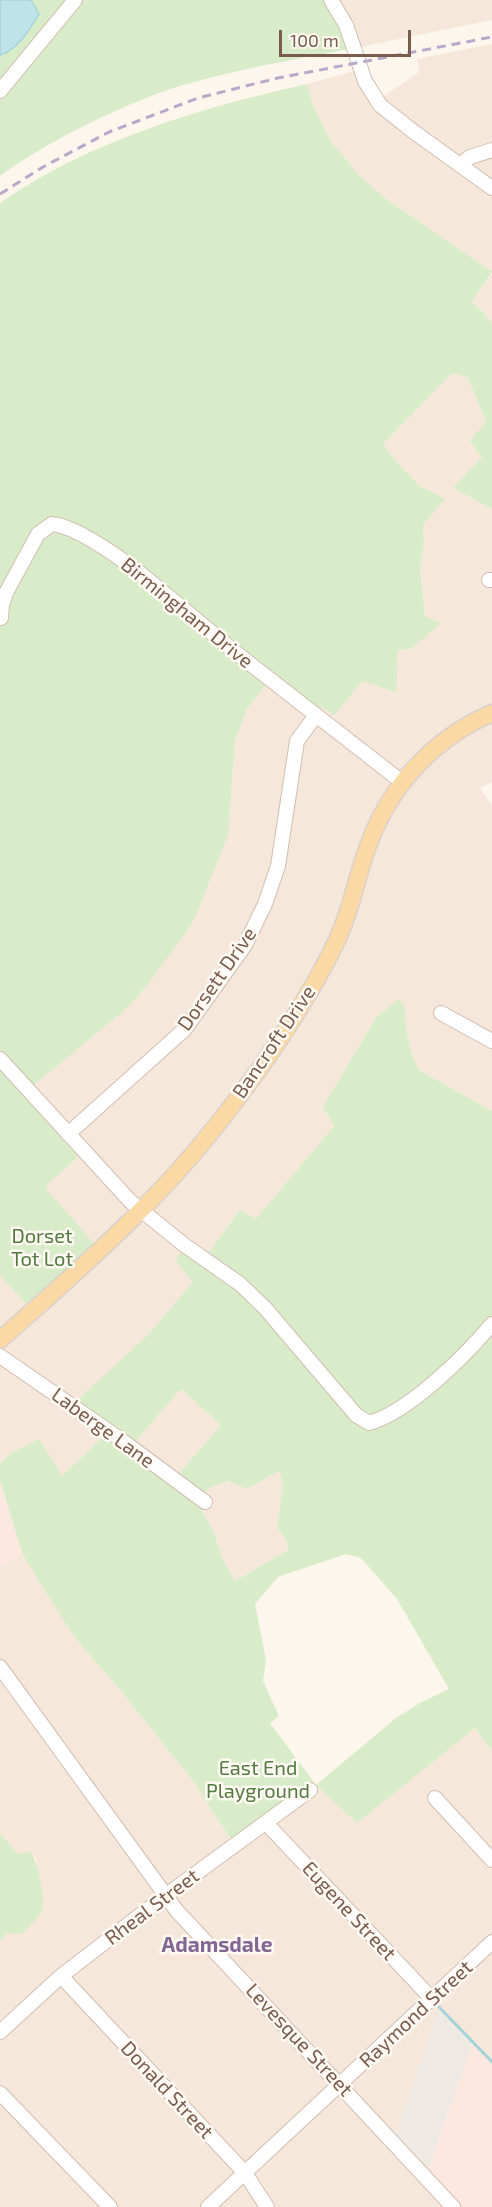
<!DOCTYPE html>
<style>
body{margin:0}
#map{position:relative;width:492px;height:2207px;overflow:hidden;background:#fdf6ec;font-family:"Exo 2",sans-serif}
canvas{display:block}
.scale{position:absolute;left:279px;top:30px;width:132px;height:27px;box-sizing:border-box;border:3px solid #7a5c4d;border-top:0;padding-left:8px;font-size:18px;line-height:21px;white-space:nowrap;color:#7a5c4d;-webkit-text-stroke:4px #fffaf3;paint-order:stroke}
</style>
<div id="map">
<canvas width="492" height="2207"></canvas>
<div class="scale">100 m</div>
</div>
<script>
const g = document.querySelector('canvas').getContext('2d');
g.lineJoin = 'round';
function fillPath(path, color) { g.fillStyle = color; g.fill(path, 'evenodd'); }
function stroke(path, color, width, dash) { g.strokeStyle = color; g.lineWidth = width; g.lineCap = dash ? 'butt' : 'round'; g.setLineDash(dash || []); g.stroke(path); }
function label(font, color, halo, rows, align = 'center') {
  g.font = font + ' "Exo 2",sans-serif'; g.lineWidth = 5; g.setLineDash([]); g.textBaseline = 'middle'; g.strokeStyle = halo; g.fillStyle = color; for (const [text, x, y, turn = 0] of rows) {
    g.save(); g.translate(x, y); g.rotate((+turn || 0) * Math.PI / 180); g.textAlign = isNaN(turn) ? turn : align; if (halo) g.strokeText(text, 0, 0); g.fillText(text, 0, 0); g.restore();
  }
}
const residential = new Path2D(`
 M332,0H492V20L355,48Z
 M492,44V272L385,198L359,175L330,140L313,105L307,84L362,69L378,100L419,72L417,59Z
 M492,274V324L483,312L470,302Z
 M452,373L468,378L486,423L482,457L453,488L492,509V782L480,788L492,806V1111L419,1070L412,1054L406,1029L405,1007L399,999L377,1016L323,1107L334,1126L256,1220L240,1210L209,1252L191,1242L194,1282L149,1334L109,1431L62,1476L11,1453L0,1464V1275L33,1312L45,1187L78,1157L22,1094L127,1008L145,988L231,793L235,741L247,709L271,679L317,714L322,707L334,716L362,680L398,650L441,623L425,616L420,569L424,545L423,525L444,499L420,486L399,465L383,444Z
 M181,1389L221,1425L175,1478L131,1446Z
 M279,1471L283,1485L277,1528L287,1540L288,1550L235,1581L222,1558L215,1535L199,1505L208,1488L229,1481L247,1489Z
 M22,1553L76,1639L121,1691L193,1781L234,1844L316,1785L357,1822L475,1728L492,1751V2061L440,2007L394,2141L454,2207H0V1941L7,1933L37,1872L36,1858L18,1854L11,1849L0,1834V1563L2,1567Z`);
const commercial = new Path2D(`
 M0,1481L22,1553L2,1567L0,1563Z
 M473,2041L492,2061V2207H454L426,2177Z`);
const industrial = new Path2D(`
 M440,2007L473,2041L426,2177L394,2141Z`);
const green = new Path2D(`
 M31,0H332L355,48C297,59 237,69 180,86C125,103 46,142 0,176V55C18,50 30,30 39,15Z
 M307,84L313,105L330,140L359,175L385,198L492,272L471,302L483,312L492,324V509L453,488L482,457L470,441L486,422L468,378L452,373L383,444L399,465L420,486L445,499L423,525L424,545L420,569L425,616L441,623L411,649L398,650L396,692L362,681L334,716L322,707L317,714L271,679L247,709L235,741L228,835L193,922L145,988L127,1008L23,1094L78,1157L45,1187L100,1251L33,1312L0,1275V203C88,141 203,107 307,84Z
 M399,999L405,1007L406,1029L412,1054L419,1070L492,1111V1751L475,1728L357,1823L316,1785L234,1844L193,1781L121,1691L76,1639L50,1599L22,1553L0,1481V1464L11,1453L39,1439L62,1476L109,1431L72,1405L149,1334L193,1282L175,1260L190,1242L209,1252L240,1210L256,1219L334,1126L323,1107L377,1016ZM181,1389L221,1425L175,1478L131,1446ZM279,1471L283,1485L277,1528L287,1540L288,1550L235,1581L222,1558L215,1535L199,1505L208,1488L228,1481L247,1489ZM346,1554L361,1558L397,1599L449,1689L420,1703L396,1718L316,1785L270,1723L279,1716L263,1681L266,1660L255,1604L278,1577Z
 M0,1834L18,1854L30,1852C38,1860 46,1901 41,1912C37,1920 27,1928 21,1934L7,1933L0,1941Z`);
const water = new Path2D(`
 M0,0H31L39,14C30,29 18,50 0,55Z`);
const stream = new Path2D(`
 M439,2007L492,2062`);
const minor = new Path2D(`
 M331,0L346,25L365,81L380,105L414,132L492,188
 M0,91L75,0
 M460,165L470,157L492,150
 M489,580H492
 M1,618L2,604L7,591L38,534L52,524C76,526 120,558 140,573L235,652L402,782
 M441,1013L492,1041
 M0,1059L130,1201L183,1244L240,1284L265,1308L356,1415L369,1423C409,1412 465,1356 492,1324
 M68,1134L185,1029L245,945L265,904L278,866L297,741L316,715
 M0,1356L120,1439L205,1502
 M0,1667L177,1911L453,2207
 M435,1798L492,1860
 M266,1823L432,1999
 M61,1976L245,2173L267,2207
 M0,2032L61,1976L157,1902L310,1790
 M0,2093L110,2207
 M208,2207L492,1942`);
const major = new Path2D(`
 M0,1340C47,1298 96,1256 140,1211C184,1168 224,1118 260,1068C288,1028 316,985 337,940C351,911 356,879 367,849C388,788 432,739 492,713`);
const rail = new Path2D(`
 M0,194L43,167L109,132L198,98L278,78L492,37`);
const streetNames = [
 ["Birmingham Drive",187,613,39],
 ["Dorsett Drive",217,979,-55],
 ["Bancroft Drive",274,1042,-56],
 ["Laberge Lane",103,1428,36],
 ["Rheal Street",152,1907,-37],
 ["Eugene Street",349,1911,47],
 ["Raymond Street",416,2014,-43],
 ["Levesque Street",299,2040,47],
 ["Donald Street",167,2090,47]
];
const parkNames = [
 ["Dorset",42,1236],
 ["Tot Lot",42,1259],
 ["East End",258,1768],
 ["Playground",258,1791]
];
const neighbourhoodNames = [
 ["Adamsdale",217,1945]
];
fillPath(residential, '#f5e8da');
fillPath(commercial, '#fde8e0');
fillPath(industrial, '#efe9e4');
fillPath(green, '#d8ecc9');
fillPath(water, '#bfe3e8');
stroke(water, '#a5d3da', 1.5);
stroke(stream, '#a5d3da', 3);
stroke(minor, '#d1beb0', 16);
stroke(major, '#dad1cd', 19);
stroke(minor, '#fff', 14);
stroke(major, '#fbd9a5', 16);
stroke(rail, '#b9a8c9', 3, [9, 6]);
label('20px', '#7a5c4d', '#fffaf3', streetNames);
label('20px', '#537a41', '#fffaf3', parkNames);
label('bold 21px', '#846695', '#fffaf3', neighbourhoodNames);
</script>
